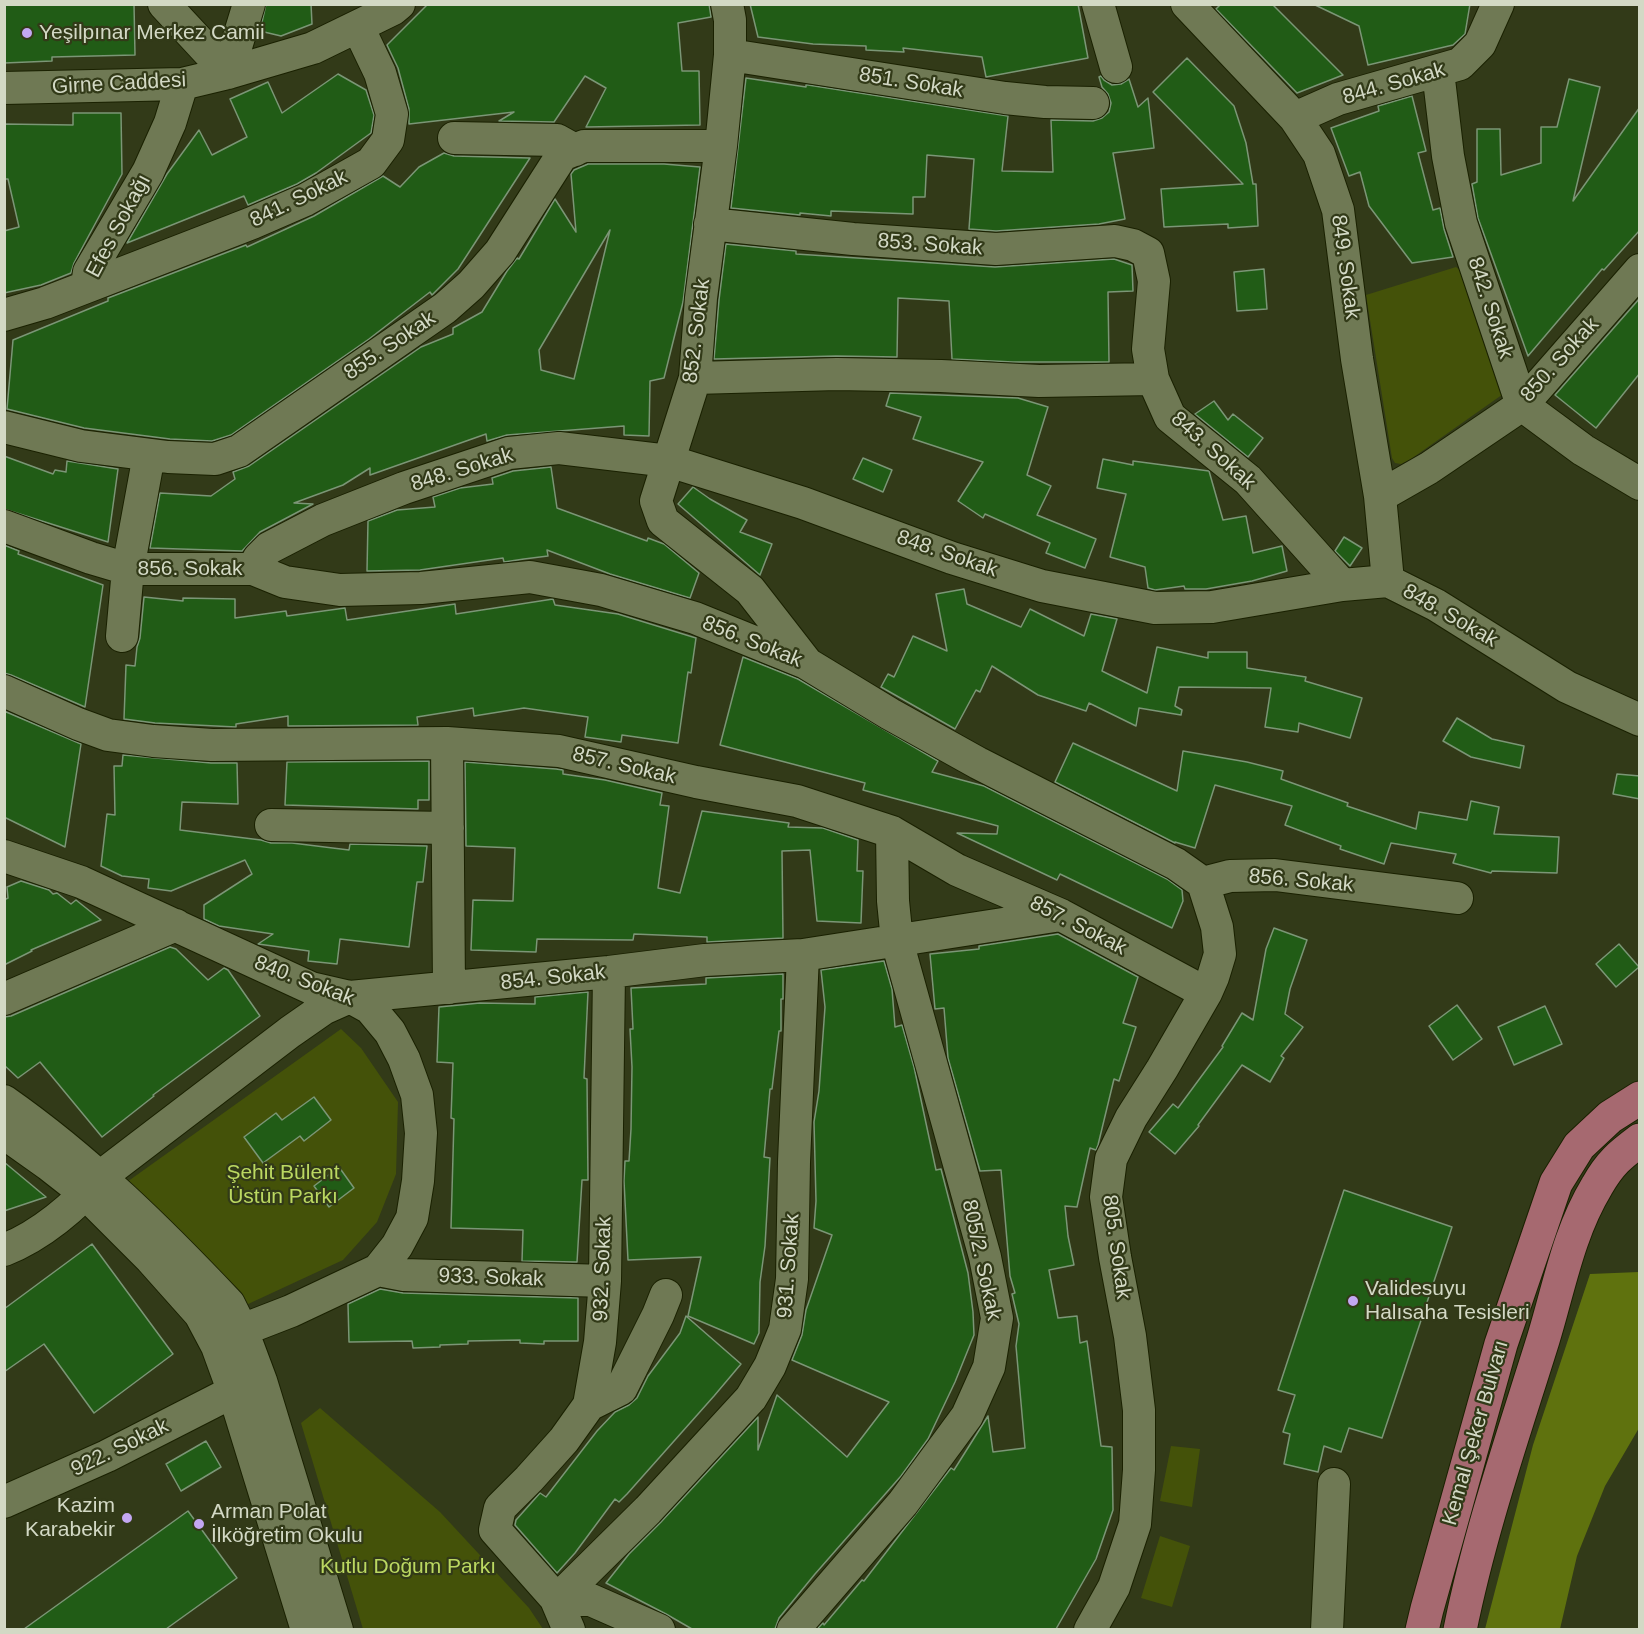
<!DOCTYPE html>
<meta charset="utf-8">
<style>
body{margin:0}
#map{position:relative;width:1644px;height:1634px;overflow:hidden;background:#323a18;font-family:Helvetica,sans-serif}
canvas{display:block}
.frame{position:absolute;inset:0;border:6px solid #d3d9c5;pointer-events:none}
</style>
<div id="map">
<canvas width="1644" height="1634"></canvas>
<div class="frame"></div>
</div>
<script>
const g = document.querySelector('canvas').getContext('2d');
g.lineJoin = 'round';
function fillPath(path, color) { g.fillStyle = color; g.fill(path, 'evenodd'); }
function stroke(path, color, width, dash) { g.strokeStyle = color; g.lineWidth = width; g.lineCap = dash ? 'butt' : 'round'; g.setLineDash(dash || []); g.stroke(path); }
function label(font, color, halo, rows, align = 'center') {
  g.font = font + ' Helvetica,sans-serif'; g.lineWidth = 4.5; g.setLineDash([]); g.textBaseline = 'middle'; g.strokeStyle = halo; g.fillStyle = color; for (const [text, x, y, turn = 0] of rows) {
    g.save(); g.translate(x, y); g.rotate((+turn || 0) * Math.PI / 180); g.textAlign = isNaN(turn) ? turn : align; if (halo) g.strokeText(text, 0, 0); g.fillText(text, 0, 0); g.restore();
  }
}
const green = new Path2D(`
 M1456,267L1470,278L1506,392L1411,459L1401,464L1395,463L1392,458L1366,295Z
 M341,1029L361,1048L398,1102L396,1174L377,1222L343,1260L246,1305L127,1182Z
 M320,1408L440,1512L529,1608L543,1629H363L301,1423Z
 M1171,1446L1200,1449L1192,1507L1160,1501Z
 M1160,1536L1190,1546L1172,1607L1141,1598Z`);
const forest = new Path2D(`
 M1639,1272V1428L1605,1486L1577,1556L1560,1629H1485L1533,1445L1590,1274Z`);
const building = new Path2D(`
 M4,4H134L135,55L52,57V61L4,63Z
 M266,4H311L312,24L281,36L260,31Z
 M428,4H709L711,17L678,23L682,71H699L700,125L586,127L606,88L585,76L554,122L499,121L514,112L409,124V109L398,68L387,45Z
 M750,4H1078L1088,58L986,77L982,57L903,48L904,52L866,50V46L813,44L758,37Z
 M1221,4H1272L1343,75L1297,93L1216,9Z
 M1313,4H1470L1465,34L1453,45L1368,65L1359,26Z
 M1187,58L1234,106L1246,143L1253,184H1256L1258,226L1228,228V224L1164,227L1161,189L1243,184L1153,92Z
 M338,74L366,90L374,115L371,133L316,173L297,184L248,205L244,196L127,243L167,174L199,130L212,155L247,137L230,99L268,82L282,113Z
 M1101,76L1104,80L1112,85L1121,84L1129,79L1138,107L1148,98L1154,148L1113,153L1125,219L1099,224L996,231L969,229L974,159L927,155L925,197H913V214L831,211V216L800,213V215L731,208L746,78L806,87V85H808L1008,116L1002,171L1053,172L1051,120L1093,121L1102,118L1109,112L1111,103L1108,94L1102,87L1099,77Z
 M1569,79L1600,87L1573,201L1640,107V230L1604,270L1602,269L1528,356L1478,218L1472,184L1477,182V129H1500L1501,175L1541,163V127H1557Z
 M1412,96L1426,151L1418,153L1433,210L1440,208L1444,229L1453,257L1412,263L1369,206L1360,172L1349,176L1331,128L1379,111L1378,106Z
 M73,113H121L122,174L74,263L71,273L41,285L4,293V231L19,227L8,179H4V124L73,125Z
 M444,153L454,156L530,158L458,269L432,295L430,292L369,339L231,435L212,441L170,439L84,428L7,409L13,340L108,301V298L246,245L247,247L314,216L383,176L400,187L419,167Z
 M588,164H664L700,167L683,302L664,378L650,381L649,436L624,435V426L507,435L487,441L486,434L370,475V468L343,485L294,503L313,504L260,532L242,551L150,548L160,493L211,496L235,479L233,472L249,466L421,347L453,334V328L482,312L507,271L517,258L519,259L555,199L576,232L571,174L574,170ZM610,230L574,379L541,370L539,350Z
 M726,244L796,251V254L995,267L1114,259L1132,265L1133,291L1108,292L1109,362H1013L952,359L949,301L898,298L897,357L836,356L714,359L719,300Z
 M1264,269L1267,309L1237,311L1234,272Z
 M1640,298V373L1596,428L1555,395Z
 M890,393L1018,398L1048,407L1027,475L1051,486L1037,515L1096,539L1085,568L1046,553L1050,543L985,514L983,518L958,501L983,462L913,439L921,417L886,406Z
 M1214,401L1228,420L1233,414L1263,438L1248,457L1195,414Z
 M4,456L53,474L55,470L66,472L67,461L118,469L108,542L4,509Z
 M863,458L892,470L883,492L853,479Z
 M1103,459L1133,465V461L1209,471L1223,520L1246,516L1253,553L1282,546L1287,571L1252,581L1206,589H1185L1184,586L1155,590L1148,588L1145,567L1110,557L1126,494L1097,488Z
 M551,467L557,508L647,541L648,538L664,544L699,573L690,598L610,574L547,550L548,556L524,559L504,562L503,558L420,570L367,571L368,521L397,510L435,507L433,497L460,488L493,484L492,478L513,471Z
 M693,487L710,499L747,520L740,532L772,544L760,575L678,504Z
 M1344,537L1362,548L1350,566L1335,551Z
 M4,545L19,551L18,554L103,585L85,707L11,675L4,673Z
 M964,589L967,604L1021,627L1030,609L1084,636L1091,614L1117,619L1102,671L1147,693L1157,647L1208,658V652H1247V668L1306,677L1305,681L1362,698L1350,738L1299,723L1298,732L1265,727L1271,688L1179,687L1175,706L1182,710L1181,715L1139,708L1136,726L1089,703L1086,711L1038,695L992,666L980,692L976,690L955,729L881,687L888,674L894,677L913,636L947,651L936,594Z
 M144,597L183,601V598L235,599V618L286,611L287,616L345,608L347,620L455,604L456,614L553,599L555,605L618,614L696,638L691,673L688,672L678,743L622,735L621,742L585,737L588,717L524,708L474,716L473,708L417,717L418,725L288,726V716L236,724V727L155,723L124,719L126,665L135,666L137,647L140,638Z
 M743,657L798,679L938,761L932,772L984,786L1167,879L1182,890L1183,901L1172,928L1060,874L1057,880L957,833L997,834L998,826L863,790L865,783L720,745Z
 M4,711L81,744L65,847L4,817Z
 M1457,718L1492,739L1524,746L1520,768L1471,757L1443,741Z
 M1073,743L1177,791L1183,751L1247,762L1283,771L1281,779L1348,803L1347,806L1416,829L1419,812L1467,820L1471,801L1499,807L1494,834L1559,837L1557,873L1492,871L1491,873L1453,863L1456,854L1391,843L1384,864L1340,849L1341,846L1285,825L1292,806L1215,785L1195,848L1175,842V843L1055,782Z
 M123,755L211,763H237L238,804L182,802L180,830L261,840L271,843H292L349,850L350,844L427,846L423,882H417L409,947L340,939L337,964L308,961L309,951L258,944L273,934L219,926L204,919V905L252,874L245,860L171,891L148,888L149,879L122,876L101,866L107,814L115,815L114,766H122Z
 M429,761V800H418V809L285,805L287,762Z
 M465,762L556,769L563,770V774L605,780L662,793L660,805L669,806L658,888L680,893L702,811L789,823L788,827L823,828L858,840L857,871H863L861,923L817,921L810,850L782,851L783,938L707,942V937L634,934L633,940L537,939L536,952L471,950L473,900L513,901L515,848L466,846Z
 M1617,774L1640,776V799L1613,794Z
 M21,881L49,890L53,894L57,893L71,904L76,900L101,920L31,950L32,951L4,965V900L8,898L7,887Z
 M1274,928L1307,940L1290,989L1285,1014L1303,1027L1281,1056L1284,1058L1270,1082L1242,1065L1198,1125L1199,1126L1175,1154L1149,1132L1173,1104L1178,1108L1223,1047L1222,1046L1242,1013L1253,1020L1266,949Z
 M1058,934L1138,977L1123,1023L1136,1027L1119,1081L1114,1079L1098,1145L1096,1150L1090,1148L1077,1207L1065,1206L1068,1236L1074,1265L1049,1270L1058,1318L1077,1316L1080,1343L1087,1341L1101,1446L1112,1447L1113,1510L1096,1559L1056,1629H817L823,1623L824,1625L862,1580L864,1581L951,1468L954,1470L988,1416L993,1452L1025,1448L1016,1346L1019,1324L1012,1294L1015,1293L1010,1276L1001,1170L980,1171L948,1058L944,1008L935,1009L930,954L979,949V946Z
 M1619,944L1639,967L1616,987L1596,964Z
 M170,947L176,949L208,980L224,968L228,970L260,1016L153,1095L154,1096L102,1137L40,1062L18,1078L4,1065V1017L11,1016Z
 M884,961L892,989L895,1027L902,1025L914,1067L936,1170L941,1169L968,1273L973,1312L974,1335L955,1382L928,1439L901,1476L815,1574L779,1618L775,1629H692L666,1614L606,1583L629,1554L661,1522L758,1417V1450L777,1395L847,1457L889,1402L792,1360L802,1335L806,1310L832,1235L814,1228L816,1201L814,1122L819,1091L825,1007L821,970Z
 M783,974V999H781V1031H779L772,1089H770L764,1157L770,1158L765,1246L760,1282L759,1333L754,1344L688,1316L701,1257L628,1260L624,1181L625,1161H629L631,1129L632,1067L630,1029H633L631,988L706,984V978Z
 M588,992L584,1078L587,1079L588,1180H582L577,1262L522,1261L523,1230L451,1228L454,1119L451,1118L453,1063L437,1062L439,1007L480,1003L535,1004V997Z
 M1457,1005L1482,1039L1453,1060L1429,1026Z
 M1545,1006L1562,1044L1514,1065L1498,1027Z
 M314,1097L331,1120L304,1141L300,1136L263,1163L244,1137L276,1113L282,1120Z
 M4,1162L46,1197L4,1211Z
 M339,1167L354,1188L329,1207L314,1186Z
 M1344,1190L1452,1227L1382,1438L1349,1428L1341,1452L1324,1446L1318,1472L1284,1464L1290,1434L1283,1432L1295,1395L1278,1390Z
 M92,1244L173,1354L94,1413L44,1344L4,1372V1309Z
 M380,1289L403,1293L578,1298V1341H544V1344L520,1343V1340L468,1341V1344L440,1345V1347L413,1348L412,1341L349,1342L348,1304Z
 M686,1316L741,1364L714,1396L627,1494L619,1502L615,1499L575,1553L557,1573L515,1525L516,1520L540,1493L546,1497L597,1431L615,1412L629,1405L637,1398L648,1376L680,1333Z
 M206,1441L221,1467L181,1491L166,1464Z
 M188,1511L237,1578L166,1629H24Z`);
const minor = new Path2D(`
 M164,4L228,73
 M727,4L730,20V55L721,146L701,298L695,378L656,501L663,521L750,590L806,662
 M1098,4L1116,67
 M1187,4L1295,118L1319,154L1338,210L1357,359L1380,496L1388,581
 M730,55L1005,98L1045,102L1093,103
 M1438,71L1448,156L1461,223L1522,405L1583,450L1640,484
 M228,73L249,4
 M4,88L182,84L228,73L313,48L393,9L399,4
 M1295,118L1338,99L1460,64L1480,44L1498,4
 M454,138L557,140L575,150
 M710,224L853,239L996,249L1115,241L1133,245L1148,253L1154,281L1148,349L1153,379L1170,417L1248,480L1342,585
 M87,285L89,272L148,172L170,123L182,84
 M4,315L45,303L252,223L305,200L371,163L388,140L392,114L380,73L358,27
 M695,378L837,374L941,376L1039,381L1153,379
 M4,427L81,446L168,457L215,459L239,451L445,308L471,285L500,252L562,155L584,146H721
 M1380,496L1429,468L1522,405L1640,270
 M4,526L91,558L128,569H253L285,582L340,590L421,588L530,577L601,590L695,618L806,663L890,714L978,763L1176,864L1203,883L1230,876L1275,875L1457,898
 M253,569L259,558L269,548L323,520L404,488L509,453L559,448L669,461L803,503L952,558L1042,586L1155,608L1212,607L1342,585L1388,581L1436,605L1567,687L1640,720
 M122,636L128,569L149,455
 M4,691L78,724L108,735L153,741L212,745L447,743L559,751L696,782L797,801L892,832L957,870L1061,915L1206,993
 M447,743L449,988
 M271,825L448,828
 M4,856L81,882L311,988L350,997L370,1008L390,1032L404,1059L417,1095L421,1133L418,1181L412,1218L397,1246L378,1270L291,1311L242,1330
 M609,972L605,1281L600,1342L589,1405L564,1440L529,1479L500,1508L495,1530L557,1600H591L659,1630
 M4,999L176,925
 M4,1101C87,1159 160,1231 229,1304L242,1330L261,1381L337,1630
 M4,1133L49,1165L86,1194L151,1259L200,1314L217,1346L233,1390L307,1630
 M4,1250C40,1236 76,1206 100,1177L290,1032L323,1009L350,997L609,972L705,960L803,955L1061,915
 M378,1270L404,1275L605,1281
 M589,1405L621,1389L658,1315L666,1295
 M4,1502L107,1456L252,1382
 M555,1597L569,1630
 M557,1600L648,1510L751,1398L770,1366L785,1329L792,1279L794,1162L803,955
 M793,1630L903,1503L967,1416L989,1367L997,1318L985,1257L897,941L893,901L892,832
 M1090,1630L1114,1587L1135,1524L1139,1470V1410L1130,1336L1115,1257L1106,1197L1111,1159L1131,1118L1162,1069L1206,993L1213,977L1220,954L1217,927L1203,883
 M1327,1630L1334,1484`);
const major = new Path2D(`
 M1422,1630L1427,1609L1501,1344L1556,1183L1579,1146L1610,1117L1640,1098
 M1460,1630C1480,1531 1513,1436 1543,1340C1559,1288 1568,1234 1597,1186C1610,1163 1620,1155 1640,1140`);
const markers = [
 [27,33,6,"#c3a7f2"],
 [1353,1301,6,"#c3a7f2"],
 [127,1518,6,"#c3a7f2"],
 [199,1524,6,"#c3a7f2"]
];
const poiNames = [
 ["Yeşilpınar Merkez Camii",39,33],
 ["Validesuyu",1365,1289],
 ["Halısaha Tesisleri",1365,1313],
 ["Kazim",115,1506,"right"],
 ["Karabekir",115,1530,"right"],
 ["Arman Polat",211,1512],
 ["İlköğretim Okulu",211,1536]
];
const streetNames = [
 ["851. Sokak",911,83,9],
 ["Girne Caddesi",119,84,-3],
 ["844. Sokak",1394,84,-16],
 ["841. Sokak",299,199,-26],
 ["Efes Sokağı",119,226,-62],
 ["853. Sokak",930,245,4],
 ["849. Sokak",1345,267,82],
 ["842. Sokak",1490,308,72],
 ["852. Sokak",697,331,-83],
 ["855. Sokak",390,346,-34],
 ["850. Sokak",1560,360,-48],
 ["843. Sokak",1213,451,42],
 ["848. Sokak",462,470,-17],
 ["848. Sokak",947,554,19],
 ["856. Sokak",190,569],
 ["848. Sokak",1450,616,30],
 ["856. Sokak",752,642,22],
 ["857. Sokak",624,766,13],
 ["856. Sokak",1301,881,5],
 ["857. Sokak",1078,926,27],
 ["854. Sokak",553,978,-6],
 ["840. Sokak",304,981,21],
 ["805. Sokak",1116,1247,82],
 ["805/2. Sokak",981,1260,78],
 ["931. Sokak",789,1266,-86],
 ["932. Sokak",603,1269,-88],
 ["933. Sokak",491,1278,2],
 ["Kemal Şeker Bulvarı",1476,1433,-74],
 ["922. Sokak",120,1448,-26]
];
const parkNames = [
 ["Şehit Bülent",283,1173],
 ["Üstün Parkı",283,1197],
 ["Kutlu Doğum Parkı",408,1567]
];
fillPath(green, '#445209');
fillPath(forest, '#5f720e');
fillPath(building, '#215c16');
stroke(building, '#7b9676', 1.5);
stroke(minor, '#1a2100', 34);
stroke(major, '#1a2100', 35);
stroke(minor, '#6f7954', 32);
stroke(major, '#a66970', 33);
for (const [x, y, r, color] of markers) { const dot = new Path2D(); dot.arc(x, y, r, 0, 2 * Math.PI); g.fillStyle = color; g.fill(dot); stroke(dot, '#323a18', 2); }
label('21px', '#d3d9c5', '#323a18', poiNames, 'left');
label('21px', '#d3d9c5', '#323a18', streetNames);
label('21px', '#bbd861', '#323a18', parkNames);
</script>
